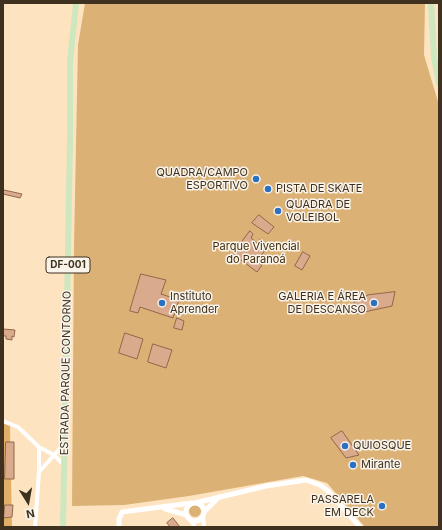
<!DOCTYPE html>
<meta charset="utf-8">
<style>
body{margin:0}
#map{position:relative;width:442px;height:530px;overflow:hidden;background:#fee3c0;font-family:Inter,sans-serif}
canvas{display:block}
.frame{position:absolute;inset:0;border:4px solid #3e311f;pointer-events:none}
.north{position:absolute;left:8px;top:482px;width:40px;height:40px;-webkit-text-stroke:3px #faf4eb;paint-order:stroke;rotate:169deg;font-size:11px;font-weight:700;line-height:16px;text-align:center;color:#3e311f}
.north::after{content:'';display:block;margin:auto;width:14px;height:18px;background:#3e311f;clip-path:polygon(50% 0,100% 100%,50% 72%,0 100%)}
</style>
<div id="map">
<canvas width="442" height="530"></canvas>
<div class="frame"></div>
<div class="north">N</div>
</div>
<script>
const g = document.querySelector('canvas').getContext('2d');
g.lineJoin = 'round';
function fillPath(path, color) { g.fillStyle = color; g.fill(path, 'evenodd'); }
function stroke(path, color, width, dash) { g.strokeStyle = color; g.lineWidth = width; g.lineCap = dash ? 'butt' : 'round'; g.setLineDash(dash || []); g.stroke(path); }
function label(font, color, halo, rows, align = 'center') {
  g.font = font + ' Inter,sans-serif'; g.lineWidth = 3; g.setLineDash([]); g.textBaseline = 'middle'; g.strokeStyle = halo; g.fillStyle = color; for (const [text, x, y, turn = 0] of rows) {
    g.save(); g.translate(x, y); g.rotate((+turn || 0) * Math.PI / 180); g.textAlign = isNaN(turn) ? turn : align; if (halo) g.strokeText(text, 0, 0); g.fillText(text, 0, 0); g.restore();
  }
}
const green = new Path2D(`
 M85,3H425L424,55L439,105V527H365L327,483L303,476L189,496L124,505L72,506L74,246L78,45Z
 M189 511a6 6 0 1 1 12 0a6 6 0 1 1-12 0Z`);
const forest = new Path2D(`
 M3,423L10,426L12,527H3Z`);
const building = new Path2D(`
 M4,190L22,194L20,198L3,194Z
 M259,215L274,227L268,234L252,223Z
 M250,231L253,234L251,238L257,243L260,239L269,245L257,261L262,265L257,272L233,254Z
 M303,252L310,256L302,270L295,266Z
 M141,274L166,280L161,294L179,300L173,318L140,307L138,313L130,311Z
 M395,292L392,306L355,314L354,302L368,295Z
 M177,318L184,321L182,330L174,328Z
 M3,329L15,330L14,337L12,336V340L6,339V336H3Z
 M125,333L143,339L137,359L119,353Z
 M153,344L172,350L166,368L148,362Z
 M342,431L359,455L346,458L331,438Z
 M6,442H14V479H5Z
 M5,505H13L12,517L4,518Z
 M173,518L180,527H170L167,523Z`);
const minor = new Path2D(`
 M3,421L18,427L39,447L54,455L64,465
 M39,472L64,444
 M203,516L204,527
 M189,518L195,527
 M35,527L39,472V447`);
const tertiary = new Path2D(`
 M186 512a9 9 0 1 1 18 0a9 9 0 1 1-18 0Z
 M195,503L266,486L306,480L320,485L327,490L360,527
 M165,509L187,515
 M204,512L219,497
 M119,527V519L122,512L192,503`);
const primary = new Path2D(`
 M431,3L434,57L439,84
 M63,527L70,140V62L76,3`);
const markers = [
 [256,179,4,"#2b70c1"],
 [268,189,4,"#2b70c1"],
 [278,211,4,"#2b70c1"],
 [162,303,4,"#2b70c1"],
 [374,303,4,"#2b70c1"],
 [345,446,4,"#2b70c1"],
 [353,465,4,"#2b70c1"],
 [382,506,4,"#2b70c1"]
];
const shields = [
 [68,265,44]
];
const shieldNames = [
 ["DF-001",68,265]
];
const poiNames = [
 ["QUADRA/CAMPO",248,173,"right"],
 ["ESPORTIVO",248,186,"right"],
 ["PISTA DE SKATE",276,189],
 ["QUADRA DE",286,205],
 ["VOLEIBOL",286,218],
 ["Instituto",170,297],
 ["Aprender",170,310],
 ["GALERIA E ÁREA",366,297,"right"],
 ["DE DESCANSO",366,310,"right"],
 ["QUIOSQUE",353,446],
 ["Mirante",361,465],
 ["PASSARELA",374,500,"right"],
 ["EM DECK",374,513,"right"]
];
const parkNames = [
 ["Parque Vivencial",256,247],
 ["do Paranoá",256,260]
];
const streetNames = [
 ["ESTRADA PARQUE CONTORNO",66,373,-89]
];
fillPath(green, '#dbb176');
fillPath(forest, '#e1af68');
fillPath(building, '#d9aa8c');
stroke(building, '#92684b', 1);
stroke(minor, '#fff', 4);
stroke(tertiary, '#fff', 5);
stroke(primary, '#cde7bf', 6);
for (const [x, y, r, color] of markers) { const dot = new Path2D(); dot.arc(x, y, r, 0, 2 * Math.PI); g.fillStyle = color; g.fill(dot); stroke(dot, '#faf4eb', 1.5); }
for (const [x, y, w] of shields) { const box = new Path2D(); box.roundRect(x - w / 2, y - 8, w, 16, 3); g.fillStyle = '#faf4eb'; g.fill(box); stroke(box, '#3e311f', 1); }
label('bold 10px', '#3e311f', null, shieldNames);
label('11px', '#3e311f', '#faf4eb', poiNames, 'left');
label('11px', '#402c0c', '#faf4eb', parkNames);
label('11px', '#3e311f', '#faf4eb', streetNames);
</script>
